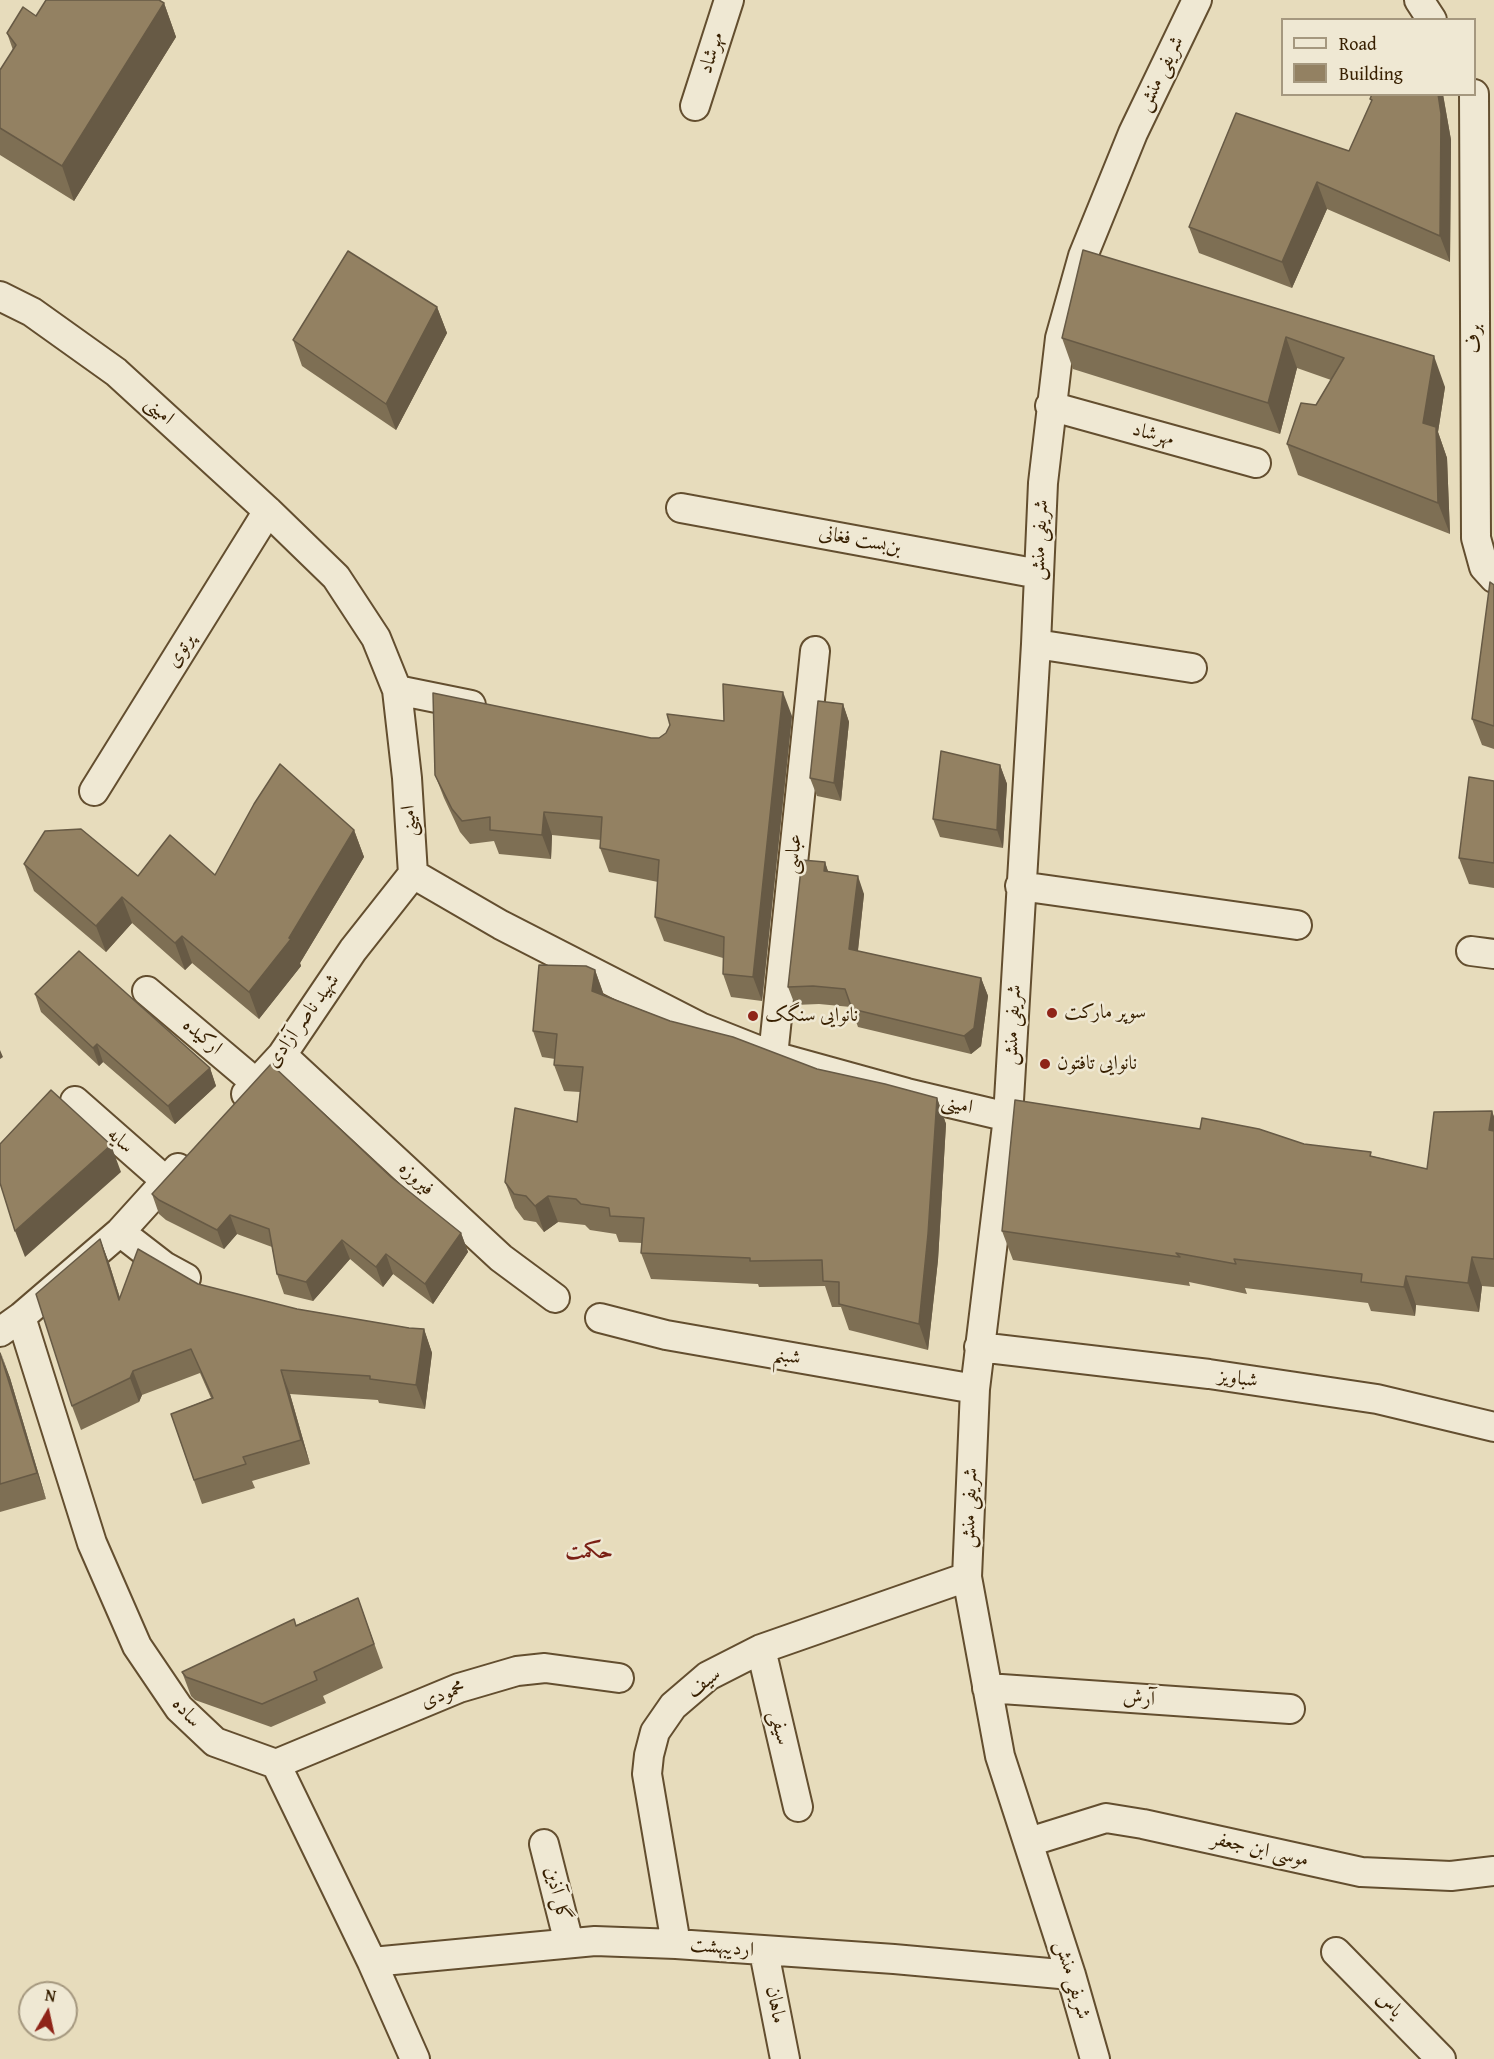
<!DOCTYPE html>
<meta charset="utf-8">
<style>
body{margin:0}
#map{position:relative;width:1494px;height:2059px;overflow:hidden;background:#e7dcbc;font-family:"Gentium Book Plus",serif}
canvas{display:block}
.legend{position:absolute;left:1281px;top:18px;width:195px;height:78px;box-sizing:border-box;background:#efe8d3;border:2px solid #a5987f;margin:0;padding:8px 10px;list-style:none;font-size:18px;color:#371f00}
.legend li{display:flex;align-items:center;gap:12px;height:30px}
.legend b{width:30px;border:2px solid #a5987f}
.north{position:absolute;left:18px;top:1981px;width:60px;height:60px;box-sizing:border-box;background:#efe8d3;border:2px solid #a5987f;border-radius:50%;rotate:9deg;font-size:16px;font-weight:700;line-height:24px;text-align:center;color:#371f00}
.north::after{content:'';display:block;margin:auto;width:21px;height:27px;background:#8f2418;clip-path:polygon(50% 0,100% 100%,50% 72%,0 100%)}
</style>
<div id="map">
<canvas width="1494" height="2059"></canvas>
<ul class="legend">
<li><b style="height:8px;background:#efe8d3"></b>Road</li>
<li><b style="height:16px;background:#938162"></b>Building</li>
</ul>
<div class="north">N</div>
</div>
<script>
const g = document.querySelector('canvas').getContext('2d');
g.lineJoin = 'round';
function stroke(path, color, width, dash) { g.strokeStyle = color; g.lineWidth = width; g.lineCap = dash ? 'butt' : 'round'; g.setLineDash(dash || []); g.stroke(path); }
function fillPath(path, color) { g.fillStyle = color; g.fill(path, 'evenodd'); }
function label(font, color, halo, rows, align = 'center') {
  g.font = font + ' "Gentium Book Plus",Amiri,serif'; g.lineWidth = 5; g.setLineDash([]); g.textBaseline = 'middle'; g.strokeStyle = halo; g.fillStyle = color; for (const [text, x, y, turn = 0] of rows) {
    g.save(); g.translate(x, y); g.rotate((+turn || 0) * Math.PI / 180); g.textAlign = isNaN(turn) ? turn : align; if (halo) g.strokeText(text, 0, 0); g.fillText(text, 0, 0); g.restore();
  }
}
const street = new Path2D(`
 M1419,0L1432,20
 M1474,94L1476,538L1484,567L1494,578
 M695,106L729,0
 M0,296L32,312L116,372L268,511L336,577L376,638L397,690L407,778L413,874L501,925L700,1027L773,1056L907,1093L1008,1117
 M1050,406L1256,463
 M681,508L1039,574
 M1036,644L1192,668
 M397,690L471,705
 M94,791L268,511
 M1020,886L1297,925
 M1471,951L1494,954
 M147,991L256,1083
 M282,1055L501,1258L555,1298
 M773,1056L815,651
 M246,1094L282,1055L353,950L413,874
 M75,1101L166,1181
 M120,1232L164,1266L186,1278
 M21,1317L92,1543L137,1646L179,1708L215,1742L276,1764L372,1962L415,2059
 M600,1318L666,1335L975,1389
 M0,1332L21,1317L120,1232L178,1168
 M979,1347L1209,1374L1377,1399L1494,1427
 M761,1649L798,1807
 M987,1688L1290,1709
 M276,1764L459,1688L517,1671L545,1668L619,1678
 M1029,1842L1106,1818L1143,1824L1361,1872L1451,1876L1494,1871
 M544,1844L569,1943
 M676,1944L647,1774L649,1755L655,1732L673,1706L708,1676L761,1649L967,1577
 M764,1952L785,2059
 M1336,1952L1441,2059
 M372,1962L595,1941L676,1944L894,1959L1071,1975
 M1095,2059L1071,1975L1000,1756L967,1577L975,1389L1008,1117L1036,644L1043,483L1060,338L1083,256L1133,133L1197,0`);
const wall = new Path2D(`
 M164,3L176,37L74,201L0,155V70L13,50L7,33Z
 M1372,94H1443L1451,140L1450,262L1327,209L1292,288L1199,253L1189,227L1349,151L1372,102L1370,99Z
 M1083,250L1445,387L1438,432L1447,458L1450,534L1298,475L1287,444L1316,405L1331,380L1297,368L1280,434L1073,369L1062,338Z
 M437,307L447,333L396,430L302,366L293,340Z
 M1494,585V749L1482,745L1472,719Z
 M843,704L849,722L841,801L817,796L810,778Z
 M792,716L762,1001L731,997L723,974V958L664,941L655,917L658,882L609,872L600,848L601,840L552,835L551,859L499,854L494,841L470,844L460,832L444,798L435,775L659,738L724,721Z
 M1000,765L1007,784L1003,848L940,837L933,819Z
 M1494,781V888L1469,884L1459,858Z
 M354,830L364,857L300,963L301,966L259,1019L192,963L185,970L132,923L106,952L34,891L24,864L138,876L215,875Z
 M825,862L828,872L864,894L858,951L981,978L988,996L981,1046L971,1054L858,1027L851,1007L819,1004L795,1005L788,987Z
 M595,970L604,995L670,1021L817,1069L937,1098L946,1124L938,1260L928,1350L849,1330L841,1307H832L825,1286L759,1287L758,1284L651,1279L641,1253L642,1243L619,1242L616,1234L590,1230L585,1225L558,1222L544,1232L536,1222L524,1220L515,1208L505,1182L577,1122L580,1092L564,1091L554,1065L555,1059L542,1057L533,1031Z
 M35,994L210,1068L216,1086L175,1124L103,1062L99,1066L41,1012Z
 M1492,1111L1494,1117V1287L1482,1286L1479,1312L1416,1305L1415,1316L1371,1311L1368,1303L1245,1288L1247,1294L1189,1282L1190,1286L1013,1260L1002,1231L1200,1129L1304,1144L1372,1156L1427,1169Z
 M391,1177L461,1233L468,1252L433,1304L393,1274L383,1287L350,1259L313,1301L284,1294L277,1274L272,1247L237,1234L224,1249L166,1220L159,1214L152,1194Z
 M100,1239L109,1263L120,1298L198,1284L297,1309L409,1328L424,1329L432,1353L425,1409L379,1403L378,1400L290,1394L310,1464L252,1481L255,1488L202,1504L171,1414L211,1398L200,1373L142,1395L139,1402L81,1430L72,1406Z
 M0,1353L10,1378L46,1499L0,1512Z
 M358,1598L383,1668L323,1696L326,1703L271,1727L195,1700L191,1696L182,1672L296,1625Z`);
const shadedWall = new Path2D(`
 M164,3L176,37L74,201L62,166Z
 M1438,94L1443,95L1451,140L1450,262L1440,236Z
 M1317,182L1327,209L1292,288L1282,262Z
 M437,307L447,333L396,430L386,404Z
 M1286,337L1297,368L1280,434L1268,403Z
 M1434,356L1445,387L1438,432L1447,458L1450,534L1438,503L1423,423Z
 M783,692L792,716L762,1001L753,977Z
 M843,704L849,722L841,801L834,783Z
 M1000,765L1007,784L1003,848L997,830Z
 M544,812L552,835L551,859L542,835Z
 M354,830L364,857L300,963L301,966L259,1019L249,992L289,938Z
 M825,862L831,880L824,871Z
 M858,876L864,894L856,967L849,949Z
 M122,897L132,923L106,952L96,926Z
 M182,936L192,963L185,970L175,943Z
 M595,970L604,996L592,991Z
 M981,978L988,996L981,1046L971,1054L964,1036Z
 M97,1044L103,1062L99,1066L93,1048Z
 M0,1050L3,1057L0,1059Z
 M210,1068L216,1086L175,1124L168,1106Z
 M937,1098L946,1124L938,1260L928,1350L919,1324Z
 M1492,1111L1494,1117V1144L1489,1130Z
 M111,1145L121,1172L25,1257L15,1231Z
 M548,1196L558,1222L544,1232L535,1206Z
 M230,1215L237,1234L224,1249L217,1230Z
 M461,1233L468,1252L433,1304L425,1284Z
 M100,1239L109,1263L128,1324L119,1300Z
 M342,1240L350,1259L313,1301L306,1282Z
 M386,1254L393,1274L383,1287L376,1267Z
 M1472,1257L1482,1286L1479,1312L1468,1283Z
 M1406,1276L1416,1305L1415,1316L1404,1287Z
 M424,1329L432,1353L425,1409L416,1385Z
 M1,1353L10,1378L46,1499L37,1473Z
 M281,1370L290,1394L310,1464L301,1440Z
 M133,1371L142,1395L139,1402L130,1378Z`);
const building = new Path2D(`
 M46,0H159L164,3L62,166L0,128V70L16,45L7,33L23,7L36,16Z
 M1372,94H1438L1441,114L1440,236L1317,182L1282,262L1189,227L1236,113L1349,151L1372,100L1370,99Z
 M1083,250L1434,356L1423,423L1436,427L1438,503L1287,444L1301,403L1316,405L1344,358L1286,337L1268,403L1062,338Z
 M348,251L437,307L386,404L293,340Z
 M1490,582L1494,585V726L1472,719Z
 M723,684L783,692L753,977L723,974L724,937L655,917L659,860L600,848L602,817L544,812L542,835L490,830V817L462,821L452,809L435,775L433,693L651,738H659L666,733L670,725L667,714L724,721Z
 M818,701L843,704L834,783L810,778Z
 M941,751L1000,765L997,830L933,819Z
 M280,764L354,830L289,938L291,939L249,992L182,936L175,943L122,897L96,926L24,864L45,831L81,829L138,876L170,835L215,875L254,804Z
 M1469,777L1494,781V863L1459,858Z
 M802,860L825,862L824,871L858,876L849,949L981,978L974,1028L964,1036L852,1009L845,989L813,986L788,987Z
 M79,951L210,1068L168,1106L97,1044L93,1048L35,994Z
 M539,965L586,966L595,970L592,991L670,1021L733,1037L817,1069L885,1084L937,1098L928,1234L919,1324L839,1304V1282L823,1281L822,1260L750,1261V1258L641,1253L644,1218L610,1216L609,1208L581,1204L576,1199L548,1196L535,1206L526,1196L514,1194L505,1182L515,1108L577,1122L583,1067L554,1065L557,1034L533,1031Z
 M271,1064L391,1177L461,1233L425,1284L386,1254L376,1267L342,1240L306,1282L277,1274L269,1229L230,1215L217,1230L159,1200L152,1194Z
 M51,1090L111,1145L15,1231L0,1183V1144Z
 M1015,1100L1200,1129L1202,1118L1259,1129L1304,1144L1371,1152L1370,1156L1427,1169L1434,1112L1492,1111L1489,1130L1494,1131V1259L1472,1257L1468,1283L1406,1276L1404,1287L1361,1282L1362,1274L1234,1259L1236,1264L1176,1253L1180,1257L1002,1231Z
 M100,1239L119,1300L138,1249L198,1284L297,1309L409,1328L424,1329L416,1385L370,1379V1376L281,1370L301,1440L243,1457L246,1464L194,1480L171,1414L213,1398L191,1349L133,1371L130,1378L72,1406L36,1294Z
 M0,1353L37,1473L0,1484Z
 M358,1598L374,1644L314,1672L317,1680L262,1704L186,1677L182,1672L294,1619L296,1626Z`);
const markers = [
 [1052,1013,6,"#8f2418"],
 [753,1016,6,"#8f2418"],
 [1045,1064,6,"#8f2418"]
];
const streetNames = [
 ["مهرشاد",712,53,-72],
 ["شریفی منش",1161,74,-64],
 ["برف",1475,339,-90],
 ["امینی",159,411,42],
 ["مهرشاد",1153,435,15],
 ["شریفی منش",1040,540,-87],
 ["بن‌بست فغانی",860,541,11],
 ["پرتوی",181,651,-58],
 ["امینی",410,821,-94],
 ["عباسی",794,854,-84],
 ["شهید ناصر آزادی",303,1021,-54],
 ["شریفی منش",1013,1025,-87],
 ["ارکیده",202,1037,40],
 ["امینی",957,1105,13],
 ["سایه",120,1141,42],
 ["فیروزه",416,1179,43],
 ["شبنم",787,1357,10],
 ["شباویز",1238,1379,8],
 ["شریفی منش",970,1508,-88],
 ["سیف",704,1683,-36],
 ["محمودی",443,1695,-21],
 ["آرش",1139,1699,4],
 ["ساده",186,1713,48],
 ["سیفی",779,1728,77],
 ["موسی ابن جعفر",1260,1850,13],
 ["گل آذین",557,1894,76],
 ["اردیبهشت",722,1948,5],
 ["شریفی منش",1072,1980,73],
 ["ماهان",775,2005,79],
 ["یاس",1389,2005,45]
];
const poiNames = [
 ["سوپر مارکت",1064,1013],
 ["نانوایی سنگک",765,1016],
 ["نانوایی تافتون",1057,1064]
];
const neighbourhoodNames = [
 ["حکمت",589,1553]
];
stroke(street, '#634e2f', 32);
stroke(street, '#efe8d3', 28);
fillPath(wall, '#7e6f54');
fillPath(shadedWall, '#675a45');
fillPath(building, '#938162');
stroke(building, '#675a45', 1.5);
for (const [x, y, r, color] of markers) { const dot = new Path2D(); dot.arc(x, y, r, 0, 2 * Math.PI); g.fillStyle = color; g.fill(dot); stroke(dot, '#efe8d3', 2); }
label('20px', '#371f00', '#efe8d3', streetNames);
label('20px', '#371f00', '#efe8d3', poiNames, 'left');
label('bold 21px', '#7a1f14', '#efe8d3', neighbourhoodNames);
</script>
